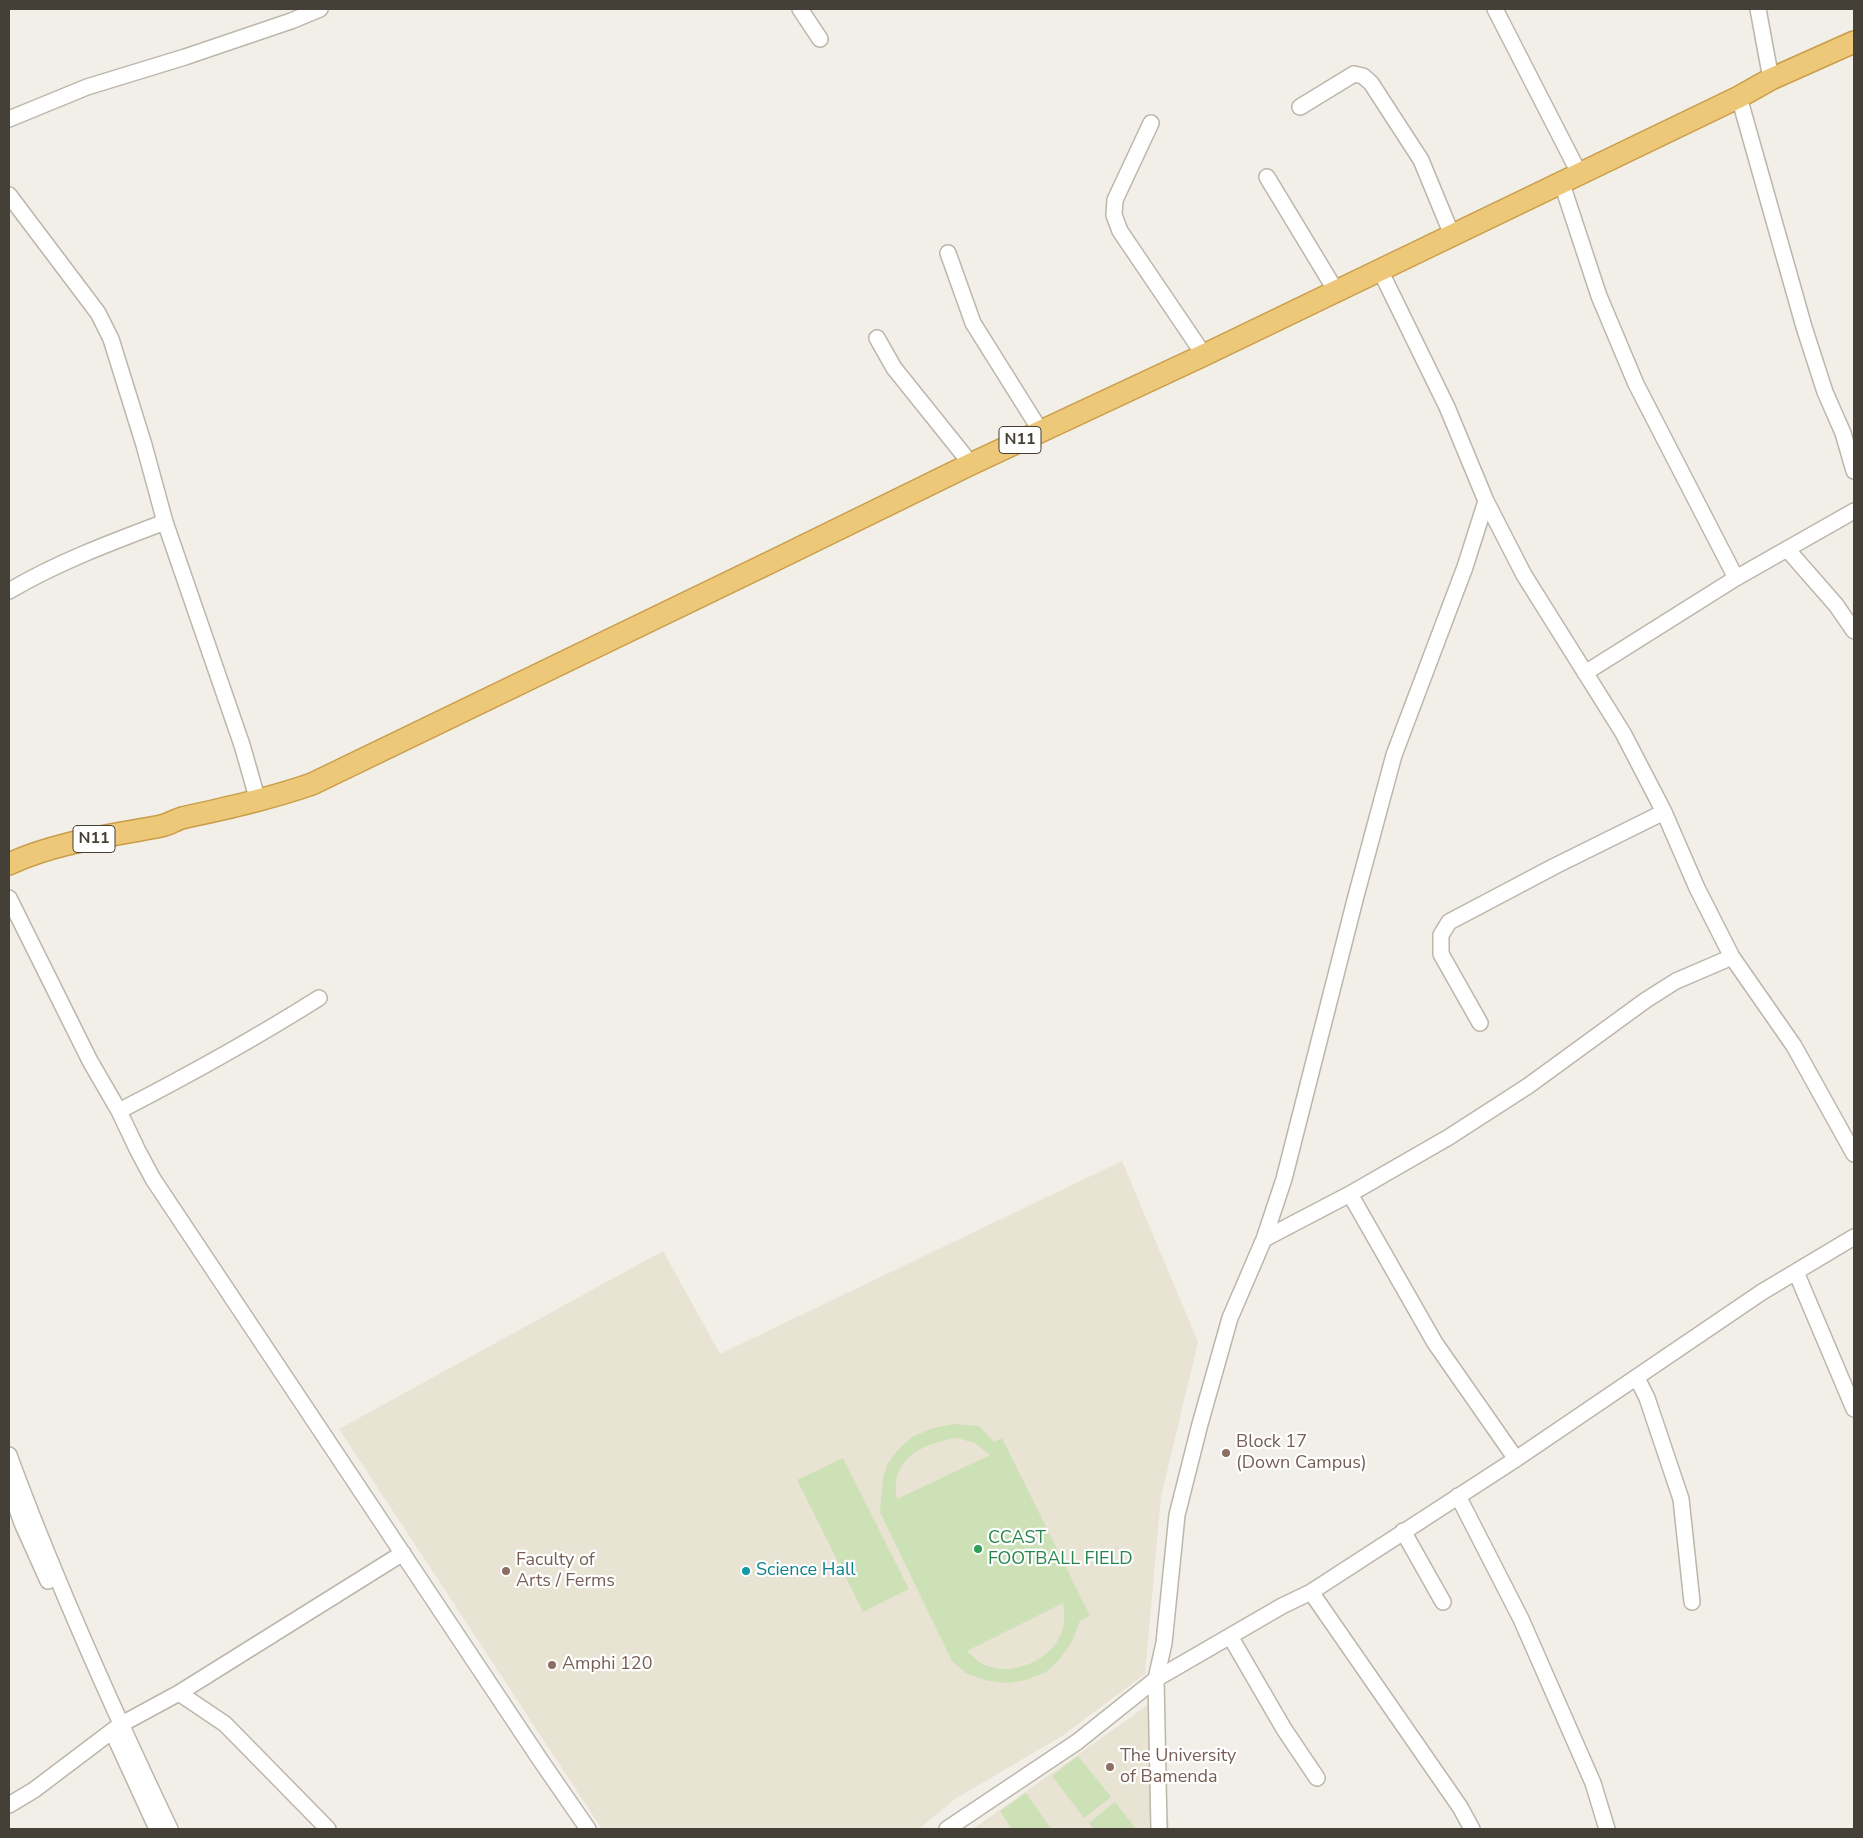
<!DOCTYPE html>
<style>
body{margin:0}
#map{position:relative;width:1863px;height:1838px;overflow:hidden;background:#f1efe7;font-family:"Nunito Sans",sans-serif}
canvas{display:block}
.frame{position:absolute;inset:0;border:10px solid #443f37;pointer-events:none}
</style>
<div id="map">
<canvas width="1863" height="1838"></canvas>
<div class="frame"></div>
</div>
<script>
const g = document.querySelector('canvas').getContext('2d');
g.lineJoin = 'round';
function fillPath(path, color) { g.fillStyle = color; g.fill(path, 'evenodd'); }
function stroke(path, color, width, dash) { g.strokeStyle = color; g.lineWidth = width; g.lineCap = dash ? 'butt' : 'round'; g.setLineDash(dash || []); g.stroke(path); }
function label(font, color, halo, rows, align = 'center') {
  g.font = font + ' "Nunito Sans",sans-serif'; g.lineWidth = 4.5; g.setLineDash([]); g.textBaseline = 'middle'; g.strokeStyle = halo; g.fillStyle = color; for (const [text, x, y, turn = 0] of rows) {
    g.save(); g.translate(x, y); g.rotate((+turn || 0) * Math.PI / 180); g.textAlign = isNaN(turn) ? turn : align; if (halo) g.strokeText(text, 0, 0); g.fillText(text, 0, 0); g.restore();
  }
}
const education = new Path2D(`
 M1122,1161L1198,1342L1161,1497L1145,1674L1062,1736L955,1799L919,1829H602L339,1429L663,1251L720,1354Z
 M1148,1705L1170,1829H973Z`);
const green = new Path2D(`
 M954,1424L979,1426L994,1442L1002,1438L1090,1616L1080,1621L1071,1643L1058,1661L1046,1672L1026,1680L1008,1683L984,1680L966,1673L952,1661L880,1512L883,1477L888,1463L898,1450L912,1437L933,1428ZM957,1438L975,1443L990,1455L897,1499C889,1458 924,1443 957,1438ZM1063,1603C1064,1609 1065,1617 1064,1623C1059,1657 1016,1678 985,1665C978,1663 972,1655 967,1651Z
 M843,1458L909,1589L863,1612L797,1480Z
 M1078,1756L1111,1797L1084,1818L1052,1776Z
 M1026,1793L1051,1829H1012L1000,1811Z
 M1115,1802L1136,1829H1094L1089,1823Z`);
const minor = new Path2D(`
 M800,9L820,39
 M1495,9L1579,173
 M1758,9L1771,79
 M1739,97L1804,327L1825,392L1843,433L1854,471
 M1300,107L1354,74L1363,76L1371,83L1421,160L1452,235
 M9,119L87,87L185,57L291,21L320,9
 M1151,123L1115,200L1114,215L1120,231L1204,355
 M1267,177L1336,291
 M1561,181L1599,296L1636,384L1736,578
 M9,195L98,313L111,339L144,445L165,522L242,745L258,801
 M948,253L973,323L1040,430
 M1380,270L1447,407L1486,501L1524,575L1623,733L1664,812L1697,888L1732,957L1794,1046L1854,1154
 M877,338L894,368L971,464
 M1787,549L1836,605L1854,631
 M9,591C58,562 112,542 165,522
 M1585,673L1736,578L1854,511
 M9,898L90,1061L119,1111L138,1151L153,1179L541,1761L588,1829
 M1480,1023L1441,954V935L1449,922L1555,866L1664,812
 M119,1111C187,1076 254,1039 319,998
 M1350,1194L1435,1343L1516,1459
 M1264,1239L1350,1194L1449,1137L1528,1086L1646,1000L1676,981L1732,957
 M1796,1272L1854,1409
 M1637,1378L1647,1398L1681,1499L1692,1602
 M9,1455C56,1583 112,1707 170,1829
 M9,1486L22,1523L48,1581
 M1458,1496L1521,1619L1593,1783L1607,1829
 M1403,1531L1443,1602
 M1311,1592L1460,1807L1472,1829
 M1230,1636L1284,1729L1317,1778
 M179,1693L225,1724L328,1829
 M113,1733L157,1829
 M9,1805L34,1790L120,1725L179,1693L403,1553
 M947,1829L1077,1742L1156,1679L1282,1606L1311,1592L1516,1459L1762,1292L1854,1237
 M1159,1829L1156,1679L1164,1643L1177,1515L1200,1424L1230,1318L1264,1239L1284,1179L1356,896L1394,755L1465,567L1486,501`);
const highway = new Path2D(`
 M9,864C56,842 110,836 161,826C168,825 175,820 182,818C226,808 269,799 312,784L775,560L971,464L1204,355L1739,97L1771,79L1854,42`);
const markers = [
 [1226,1453,5,"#8d6e63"],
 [978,1549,5,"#2e9e5b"],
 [506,1571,5,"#8d6e63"],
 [746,1571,5,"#0f9aa8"],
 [552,1665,5,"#8d6e63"],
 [1110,1767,5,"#8d6e63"]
];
const shields = [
 [1020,440,42],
 [94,839,42]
];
const shieldNames = [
 ["N11",1020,440],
 ["N11",94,839]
];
const educationNames = [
 ["Block 17",1236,1443],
 ["(Down Campus)",1236,1464],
 ["Faculty of",516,1561],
 ["Arts / Ferms",516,1582],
 ["Amphi 120",562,1665],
 ["The University",1120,1757],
 ["of Bamenda",1120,1778]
];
const leisureNames = [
 ["CCAST",988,1539],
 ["FOOTBALL FIELD",988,1560]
];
const cultureNames = [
 ["Science Hall",756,1571]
];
fillPath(education, '#e9e3d3');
fillPath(green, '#cce1b5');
stroke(minor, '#bcb6ab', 18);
stroke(highway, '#ca9d49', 24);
stroke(minor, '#fff', 15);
stroke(highway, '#ecc878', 21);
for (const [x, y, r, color] of markers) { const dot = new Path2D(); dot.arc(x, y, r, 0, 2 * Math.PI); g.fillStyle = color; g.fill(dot); stroke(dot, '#fff', 2); }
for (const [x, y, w] of shields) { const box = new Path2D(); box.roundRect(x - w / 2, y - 13.5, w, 27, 4); g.fillStyle = '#fff'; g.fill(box); stroke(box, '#443f37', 1); }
label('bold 16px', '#443f37', null, shieldNames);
label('18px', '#785e54', '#fff', educationNames, 'left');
label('18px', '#27864d', '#fff', leisureNames, 'left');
label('18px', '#0d838f', '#fff', cultureNames, 'left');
</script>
